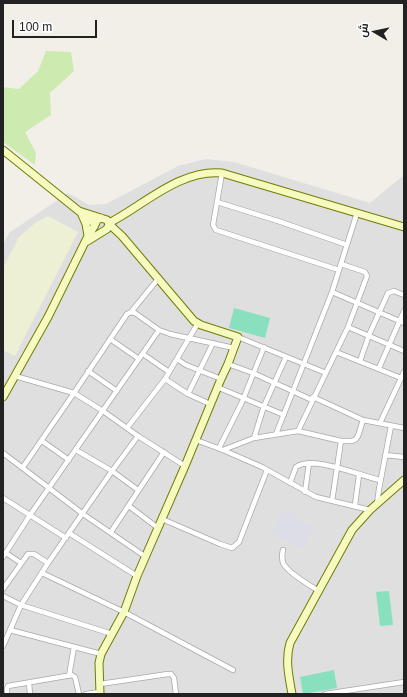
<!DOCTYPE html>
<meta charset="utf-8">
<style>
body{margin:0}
#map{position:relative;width:407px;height:697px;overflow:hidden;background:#f2efe9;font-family:Helvetica,Cairo,sans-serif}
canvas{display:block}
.frame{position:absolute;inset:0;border:4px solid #222;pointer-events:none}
.north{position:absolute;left:355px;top:12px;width:40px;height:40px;-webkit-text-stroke:3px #fff;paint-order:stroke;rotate:279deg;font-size:11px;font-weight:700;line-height:16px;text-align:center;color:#222}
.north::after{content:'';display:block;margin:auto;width:14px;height:18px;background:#222;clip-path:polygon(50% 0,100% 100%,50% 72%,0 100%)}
.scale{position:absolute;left:12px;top:20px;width:85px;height:18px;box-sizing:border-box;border:2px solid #222;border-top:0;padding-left:5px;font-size:12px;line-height:14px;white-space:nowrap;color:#222;-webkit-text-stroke:3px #fff;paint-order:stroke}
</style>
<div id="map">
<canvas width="407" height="697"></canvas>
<div class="frame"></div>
<div class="north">ش</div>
<div class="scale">100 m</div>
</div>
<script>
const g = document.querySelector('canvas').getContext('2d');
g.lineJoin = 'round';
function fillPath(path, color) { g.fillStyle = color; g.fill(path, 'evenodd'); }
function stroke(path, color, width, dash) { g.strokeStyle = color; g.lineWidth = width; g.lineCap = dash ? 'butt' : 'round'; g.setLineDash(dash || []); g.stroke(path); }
const residential = new Path2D(`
 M206,159L234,162L370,203L404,175V694H3V245L9,233L68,193L89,205L106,204L178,166Z`);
const farmland = new Path2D(`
 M48,216L78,232L15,356L3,350V268L19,237L35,223Z`);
const grass = new Path2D(`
 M46,51L71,52L74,71L50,93L51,115L25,132L36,153L35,165L3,142V87L19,89L38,71Z`);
const pitch = new Path2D(`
 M234,308L270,318L265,338L229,328Z
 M389,591L393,625L380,626L376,592Z
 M334,670L337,688L303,694L300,677Z`);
const plaza = new Path2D(`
 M284,509L313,527L303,549L272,533Z`);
const street = new Path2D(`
 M222,173L213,225L216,230L339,270
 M217,202L278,221L347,245
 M332,292L404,323
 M131,312L158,279
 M348,327L404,351
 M238,337L326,373
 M110,339L139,359
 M336,352L401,378
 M143,354L169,372
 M177,359L186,365L221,379
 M360,361L369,335L388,293L394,291L404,295
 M228,364L253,373L312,400
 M379,368L404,311
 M88,371L117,391
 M15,376L74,393L103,411L138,436L185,466
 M165,379L188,394L210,404
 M217,387L284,415
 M188,394L213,343
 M313,397L363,420L404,428
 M380,423L404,372
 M127,428L165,379L198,323
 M298,431L348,327L367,276L365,272L341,264
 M276,434L332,292L357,213
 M254,438L264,406L286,357
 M196,440L223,450L262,467L316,497L370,510
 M42,441L69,460
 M219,448L242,402L264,347
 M76,450L112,471L138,490
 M223,450L254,438L298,431L341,441H352L356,439L358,436L363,420
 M3,453L83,514L146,557
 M385,455L404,457
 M23,467L74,393L127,314L131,312L135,313L159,330L170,334L234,348
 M290,483L296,467C313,455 361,476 380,480
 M305,492L309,463
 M3,498L66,538
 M332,501L341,441
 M377,504L379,489L391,426
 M355,505L359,475
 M129,506L158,528
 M162,519L220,544L232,548L239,542L267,470
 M111,532L164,452
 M69,533L137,576
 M283,550C282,554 282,559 283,563C288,573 309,585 319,591
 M6,553L21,563
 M3,557L30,515L159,330
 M42,573L124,612L233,670
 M3,589L28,554H34L48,563
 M3,596L21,605L112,634
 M10,630L101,654
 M3,646L21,605L48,563L112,471L138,436
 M69,676L74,647
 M29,683L30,694
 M100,684L168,674H171L174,678L176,694
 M7,694V688L8,686L72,675L75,677L79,694
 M86,694L100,692
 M325,694L404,682`);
const secondary = new Path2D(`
 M3,150L95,224
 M79,211L107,220L109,224L122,236L194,321L201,325L238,337L228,364L221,379L185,466L137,576L124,612L101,654L99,663L100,694
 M82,215L86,224L88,236
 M109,223C144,205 180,169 222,173L404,227
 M86,242L107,229L109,224
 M3,397L48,317L88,236L95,225L97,220L101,218
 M292,694C289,677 285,660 290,643L352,530L370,510L404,480`);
fillPath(residential, '#e0dfdf');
fillPath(farmland, '#eef0d5');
fillPath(grass, '#cdebb0');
fillPath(pitch, '#88e0be');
fillPath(plaza, '#dddde8');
stroke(street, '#a9a9a9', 6);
stroke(secondary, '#707d05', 9);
stroke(street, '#fff', 4.5);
stroke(secondary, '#f7fabf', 7);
</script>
